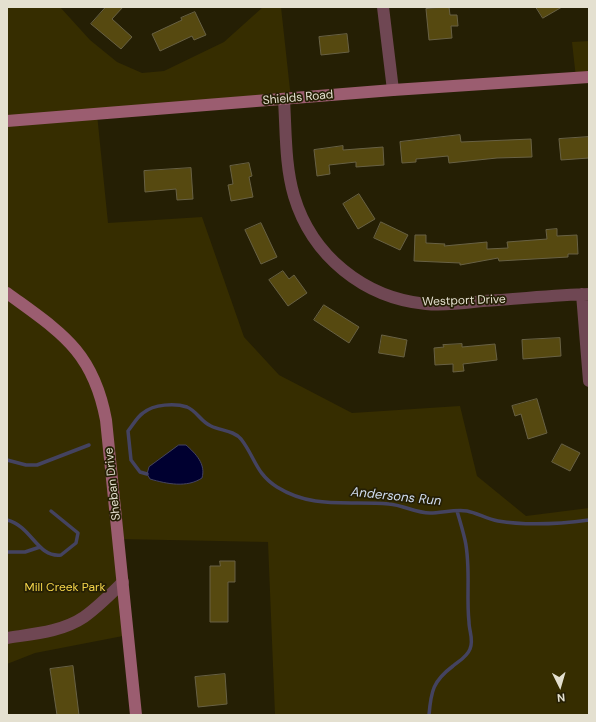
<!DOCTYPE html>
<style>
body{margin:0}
#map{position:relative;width:596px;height:722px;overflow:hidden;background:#251f04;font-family:"DM Sans",sans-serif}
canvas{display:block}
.frame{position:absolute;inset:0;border:8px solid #e4e0d0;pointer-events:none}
.north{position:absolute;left:540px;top:666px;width:40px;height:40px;-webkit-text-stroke:3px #251f04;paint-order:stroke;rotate:175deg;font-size:11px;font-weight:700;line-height:16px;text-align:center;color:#e4e0d0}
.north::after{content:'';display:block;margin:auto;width:14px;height:18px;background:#e4e0d0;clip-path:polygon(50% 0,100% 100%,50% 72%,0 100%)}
</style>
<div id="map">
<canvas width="596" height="722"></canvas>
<div class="frame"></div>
<div class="north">N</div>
</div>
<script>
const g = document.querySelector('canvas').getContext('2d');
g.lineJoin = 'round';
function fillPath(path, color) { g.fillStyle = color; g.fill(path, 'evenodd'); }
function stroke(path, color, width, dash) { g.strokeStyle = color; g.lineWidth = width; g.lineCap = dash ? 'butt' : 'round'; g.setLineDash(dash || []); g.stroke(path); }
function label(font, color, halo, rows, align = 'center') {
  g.font = font + ' "DM Sans",sans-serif'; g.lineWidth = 3.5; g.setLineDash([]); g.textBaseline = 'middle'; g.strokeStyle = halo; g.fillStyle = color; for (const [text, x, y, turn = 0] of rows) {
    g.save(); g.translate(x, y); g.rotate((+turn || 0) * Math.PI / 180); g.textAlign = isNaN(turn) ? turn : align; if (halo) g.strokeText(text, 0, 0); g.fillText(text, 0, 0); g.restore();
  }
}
const green = new Path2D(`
 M7,7H60L90,40L117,62L142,73L164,71L224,42L263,7H281L291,99L97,114L108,223L202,217L244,337L279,375L352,413L460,406L477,476L526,516L589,508V715H275L268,542L119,539L128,635L35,653L7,664ZM179,445H186L184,484L155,481L153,463Z
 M589,41V77L576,78L572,42Z`);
const water = new Path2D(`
 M179,445H186C196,454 206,464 202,478C187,488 167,484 150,479L147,474L149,467Z`);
const stream = new Path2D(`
 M7,460L26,465H37L89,445
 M147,474L140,472L131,460L128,431C133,425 137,417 143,413C154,404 175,403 187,407C197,411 201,422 211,426C221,431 233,430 241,439C255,457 256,474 277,487C314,510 349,500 389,504C403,505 416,513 430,513C442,513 455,509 467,511C477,513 487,519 498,521C528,526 559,524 589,520
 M7,520C32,526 37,558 61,555L76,543L78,533L51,511
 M7,552H25L40,547
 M429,715C431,691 433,681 453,666C459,661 467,657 470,649C474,640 469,631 469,622C466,595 471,567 465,540C463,531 460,521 457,511`);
const building = new Path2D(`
 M106,7H123L112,19L132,37L121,49L91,24Z
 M449,7L450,15H457L458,26H451L452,38L429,40L426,9Z
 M536,7H562L543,18Z
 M195,12L206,35L194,40L192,36L160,51L152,34L182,20L181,18Z
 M347,34L349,52L321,55L319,37Z
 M460,135L461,142L531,139L532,157L497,158L449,163L448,156L416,159V162L402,163L400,142Z
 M589,137V158L561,160L559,139Z
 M343,146V150L383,147L384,165L356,167V162L329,165L330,174L317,176L314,150Z
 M249,163L252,176L249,177L253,197L231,201L228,185L233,184L230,166Z
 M191,168L193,199L177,200L176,189L145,192L144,171Z
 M359,194L375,219L358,229L343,204Z
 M381,222L408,235L400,250L374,238Z
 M261,223L277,257L261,264L245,230Z
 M557,229V236L577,235L578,254H568V257L499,261L498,258L460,265V263L414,261L415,235H426V243L445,244L444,246L487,242V249L508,248L507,242L547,239L546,230Z
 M283,271L289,279L294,275L307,293L288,306L269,280Z
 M324,305L359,327L349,343L314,320Z
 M382,335L407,340L404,357L379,353Z
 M560,338L561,356L523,359L522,340Z
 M462,344V347L495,344L497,360L463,364L464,371L453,372V364L435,365L434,348L444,347L443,345Z
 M537,399L547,433L528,439L521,414L515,416L512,406Z
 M562,444L580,453L570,471L552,462Z
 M220,561H235V582H228V622H210V566H220Z
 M73,666L79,715H57L50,669Z
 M225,674L227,704L198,707L195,677Z`);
const street = new Path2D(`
 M383,7L393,90
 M284,100C286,131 285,166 294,196C312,256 364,298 426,304C445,306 465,303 483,301C519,299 554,295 589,294
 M582,294L589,381
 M7,638C32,634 62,632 84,617C98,607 111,594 123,582`);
const secondary = new Path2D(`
 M7,121L393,90L589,77
 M7,293C60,332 93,350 106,420L136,715`);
const streetNames = [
 ["Shields Road",298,98,-5],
 ["Westport Drive",464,301,-2],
 ["Sheban Drive",113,484,-96]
];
const parkNames = [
 ["Mill Creek Park",65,588]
];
const waterNames = [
 ["Andersons Run",396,497,6]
];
fillPath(green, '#362d00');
fillPath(water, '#000030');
stroke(water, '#444360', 1);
stroke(stream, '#444360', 3.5);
fillPath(building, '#564910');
stroke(building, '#686144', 1);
stroke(street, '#6f4753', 12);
stroke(secondary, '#9b5d70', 12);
label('12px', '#e4e0d0', '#251f04', streetNames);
label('12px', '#f4d449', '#251f04', parkNames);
label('italic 13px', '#d0dcf0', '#251f04', waterNames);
</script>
